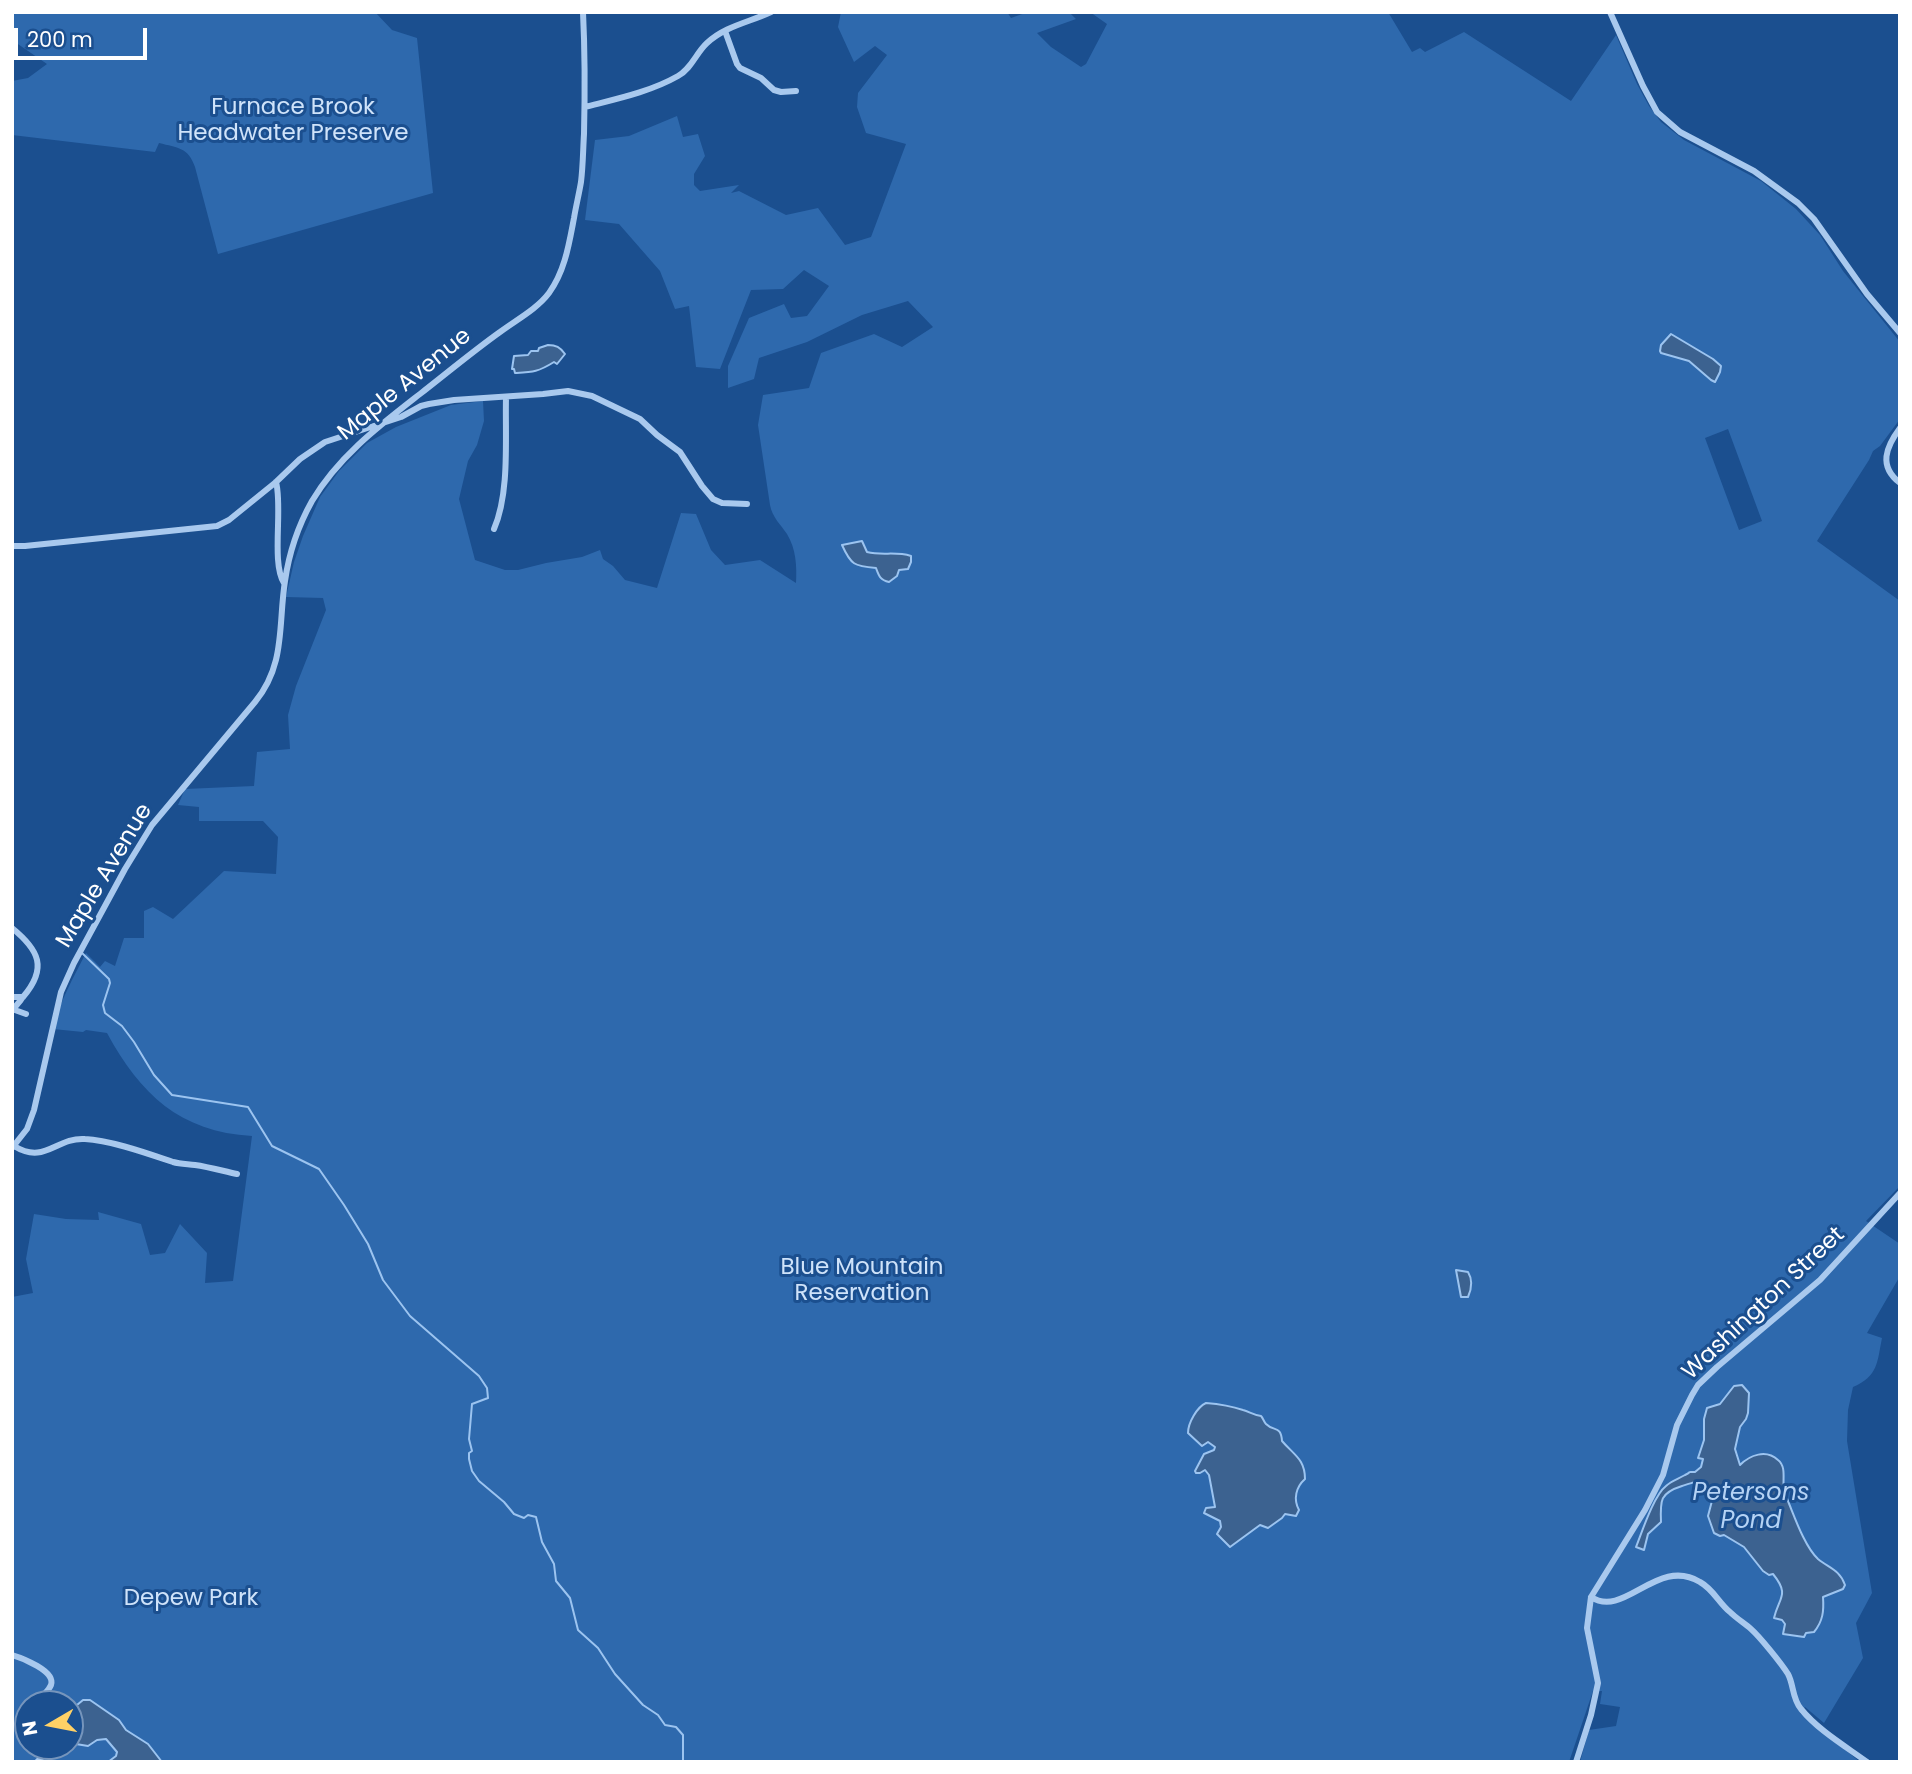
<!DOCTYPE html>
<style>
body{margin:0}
#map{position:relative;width:1912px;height:1774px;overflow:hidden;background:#1b4f8f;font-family:Poppins,sans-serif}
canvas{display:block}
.frame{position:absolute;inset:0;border:14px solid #fff;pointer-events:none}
.north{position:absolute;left:14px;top:1690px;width:70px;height:70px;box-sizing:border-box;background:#1b4f8f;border:2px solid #7695bc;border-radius:50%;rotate:260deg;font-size:19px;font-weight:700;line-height:28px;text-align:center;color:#fff}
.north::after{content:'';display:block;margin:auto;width:24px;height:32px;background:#ffd166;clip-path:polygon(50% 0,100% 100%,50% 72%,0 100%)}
.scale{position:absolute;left:14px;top:28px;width:133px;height:32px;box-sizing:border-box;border:4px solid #fff;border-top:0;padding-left:9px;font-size:21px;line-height:24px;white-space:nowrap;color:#fff;-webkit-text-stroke:5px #1b4f8f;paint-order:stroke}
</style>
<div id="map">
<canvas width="1912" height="1774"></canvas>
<div class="frame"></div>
<div class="north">N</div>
<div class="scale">200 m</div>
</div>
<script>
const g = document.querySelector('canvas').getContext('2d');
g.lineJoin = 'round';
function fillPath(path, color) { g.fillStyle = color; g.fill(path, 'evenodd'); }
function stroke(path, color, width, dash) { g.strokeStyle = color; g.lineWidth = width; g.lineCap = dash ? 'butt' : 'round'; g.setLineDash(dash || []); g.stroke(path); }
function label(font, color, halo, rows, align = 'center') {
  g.font = font + ' Poppins,sans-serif'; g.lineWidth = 6; g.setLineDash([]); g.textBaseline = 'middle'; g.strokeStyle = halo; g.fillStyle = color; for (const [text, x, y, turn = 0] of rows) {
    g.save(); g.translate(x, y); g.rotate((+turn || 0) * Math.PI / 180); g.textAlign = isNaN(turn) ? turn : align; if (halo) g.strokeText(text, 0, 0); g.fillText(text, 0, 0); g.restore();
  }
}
const green = new Path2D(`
 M12,12H375L392,30L417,38L433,193L218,254L195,167C188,147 178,148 159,143L155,152L12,135V81L28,78L47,64L12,40Z
 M841,12H1007L1011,18L1028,12H1069L1076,19L1037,33L1051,47L1081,67L1086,64L1107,24L1090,12H1388L1412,52L1420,48L1425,52L1464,32L1571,101L1616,35L1637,84L1649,106L1661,122L1684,140L1761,181L1796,209L1820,235L1843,271L1900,342V419L1880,446L1873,451L1869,460L1817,541L1900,601V1186L1866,1221L1900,1244V1276L1867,1333L1882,1338C1877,1363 1878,1376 1853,1387L1848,1410L1847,1441L1872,1593L1856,1623L1863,1658L1824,1723L1805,1707L1800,1713L1860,1762H1580L1589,1730L1616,1726L1620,1707L1600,1704L1602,1691H1593L1569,1762H12V1297L33,1293L26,1259L34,1214L66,1219L99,1220L98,1212L141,1224L150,1255L165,1253L180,1224L207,1253L205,1283L233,1281L252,1136C180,1132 140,1094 107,1033L86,1030L83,1032L53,1029C59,1003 74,976 86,953L100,967L105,961L115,966L124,938H144V911L153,907L173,919L224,871L276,874L278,837L263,821H199V807L178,805L185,789L254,786L257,752L290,749L288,715L296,686L326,610L323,598L286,597L294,562L303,536L320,497L339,471L367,443L396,427L451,405L483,401L484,421L477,445L468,461L459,499L475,560L505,570H518L546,563L582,557L600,550L603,559L613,566L625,580L657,588L681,513L696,514L711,550L725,565L760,560L796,583C797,566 796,549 787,534C781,525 772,517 770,505L758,425L763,395L809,388L821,353L874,334L902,347L933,327L908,301L862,315L807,342L759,358L754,379L728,388V366L749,318L784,304L791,318L807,316L829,286L804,270L783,289L751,290L720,369L696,367L689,306L675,309L660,271L619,224L585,220L595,140L629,136L677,116L683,137L698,134L705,156L694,174V185L700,191L739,185L731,193L739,191L786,215L818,208L845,245L871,237L906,144L866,133L857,107L858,93L887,55L875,46L854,62L838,27ZM1728,429L1762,521L1739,530L1705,438ZM28,1704H70V1746H28Z`);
const water = new Path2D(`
 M1671,334L1713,359L1721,366L1720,372L1715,382L1711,380L1689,361L1661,353L1660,351L1661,345Z
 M548,345C556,345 560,347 565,354L557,364L554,362C538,372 533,372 515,373L514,369H512L514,356L528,355L531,351H538L539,348Z
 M862,541L867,552C883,556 895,551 911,556V562L908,569L899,570L897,576L889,582C880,580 879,576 876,568C854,566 851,565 842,545Z
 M1456,1270L1468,1272C1473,1280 1472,1288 1468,1297H1461Z
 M1742,1385L1749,1393L1748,1413L1746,1419L1740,1427L1735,1449L1740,1465C1750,1455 1766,1449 1778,1460C1787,1467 1782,1481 1784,1491C1785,1495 1787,1498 1788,1501C1795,1518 1805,1547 1818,1559C1829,1568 1840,1570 1845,1585L1843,1589L1823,1597C1824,1611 1823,1621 1814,1632L1806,1633L1804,1637L1783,1634L1785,1624L1782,1620L1774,1618C1779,1597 1790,1595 1773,1574L1769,1575L1763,1571L1744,1547L1724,1535L1720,1536L1714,1533L1708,1516L1713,1497L1705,1483C1695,1481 1691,1483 1682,1486C1660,1493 1660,1500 1661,1522L1648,1534L1644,1550L1636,1547C1642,1532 1654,1495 1666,1486C1671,1481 1678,1479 1685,1475C1693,1471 1686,1472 1695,1472L1701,1467L1703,1459L1698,1458L1704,1440V1419L1707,1408L1720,1404L1734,1386Z
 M1206,1403C1218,1404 1231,1406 1243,1410C1250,1412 1253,1415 1261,1416C1263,1418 1264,1422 1266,1424C1274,1432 1281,1425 1282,1441C1294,1455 1305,1459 1305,1479C1296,1487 1293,1499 1299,1510L1296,1516L1285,1514L1282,1518L1268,1528L1260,1525L1230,1547L1217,1534L1221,1527L1220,1521L1204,1513L1206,1508L1215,1507L1209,1475L1205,1470L1200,1473H1196L1195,1471L1204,1454L1214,1450L1215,1447L1208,1442L1202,1446L1188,1433C1188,1423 1197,1407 1206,1403Z
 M83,1700H90L119,1720L126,1730L148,1744L162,1762H108L116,1756L117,1752L106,1739L97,1740L88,1746L70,1743V1715C76,1714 78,1711 77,1705Z`);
const stream = new Path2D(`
 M81,952L109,979L110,983L103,1005L105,1013L122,1026L134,1042L154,1075L172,1095L248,1107L272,1146L319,1169L344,1205L368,1244L383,1280L410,1316L479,1376L487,1388L488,1398L472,1404L469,1439L472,1451L469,1453V1459L472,1471L479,1481L504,1502L514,1514L524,1518L528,1515L536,1517L542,1542L554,1564L556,1581L570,1598L578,1630L598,1648L615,1674L643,1705L658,1715L665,1725L676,1727L683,1735V1762`);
const minor = new Path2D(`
 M1610,12L1643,86L1657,112L1680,132L1754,171L1798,203L1814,219L1867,294L1900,333
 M725,31L737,64L740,68L761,78L774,90L781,92L796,91
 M585,107C616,99 650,92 678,76C692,68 696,53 707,43C725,26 750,22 771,12
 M1900,428C1886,447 1878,466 1900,483
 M276,482C283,507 271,563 284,583
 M494,529C510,492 505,437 506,397
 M12,546H25L217,526L229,520L276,482L300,459L325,442L401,417L421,406L429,404L454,400L543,394L568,391L592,396L640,419L657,435L680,452L702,486L713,499L722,503L747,504
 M12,928C39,950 48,968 23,997C19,1002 18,1005 12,1009
 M12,997H23
 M12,1009L26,1014
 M14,1146C45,1165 56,1137 85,1139C110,1140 149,1154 173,1162C180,1164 188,1164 195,1165C209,1167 223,1171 237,1174
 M12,1148L27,1129L34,1110L61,992L74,963L125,869L152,825L255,702C286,664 278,625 285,581C289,553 298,526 312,501C339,456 379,426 420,394C447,373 472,352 500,332C516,320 537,309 549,293C565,271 569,244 574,218C576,206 579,194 581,182C583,166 583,150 584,134C585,93 585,53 583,12
 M1591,1597C1625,1619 1657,1556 1700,1582C1713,1589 1719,1603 1730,1612C1736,1618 1744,1623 1751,1629C1760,1637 1781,1663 1788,1674C1794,1685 1792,1699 1801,1709C1818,1730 1845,1746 1867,1762
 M12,1655C22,1658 56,1671 51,1685C48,1692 41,1696 38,1704
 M37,1762L53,1746
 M1576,1762L1591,1715L1598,1683L1587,1628L1591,1597L1645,1510L1663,1475L1677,1425L1692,1395L1698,1385L1717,1367L1820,1280L1900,1193`);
const parkNames = [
 ["Furnace Brook",293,108],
 ["Headwater Preserve",293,134],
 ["Blue Mountain",862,1268],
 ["Reservation",862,1294],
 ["Depew Park",191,1599]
];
const streetNames = [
 ["Maple Avenue",405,385,-39],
 ["Maple Avenue",105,876,-59],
 ["Washington Street",1764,1304,-43]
];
const waterNames = [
 ["Petersons",1751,1494],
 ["Pond",1751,1522]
];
fillPath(green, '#2e69ad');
fillPath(water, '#3c6290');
stroke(water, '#9cc4f0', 2);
stroke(stream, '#9cc4f0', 2);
stroke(minor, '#a9c9ee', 6);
label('23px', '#cfe3fa', '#1b4f8f', parkNames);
label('23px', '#fff', '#1b4f8f', streetNames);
label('italic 24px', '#b5d3f5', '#1b4f8f', waterNames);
</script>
